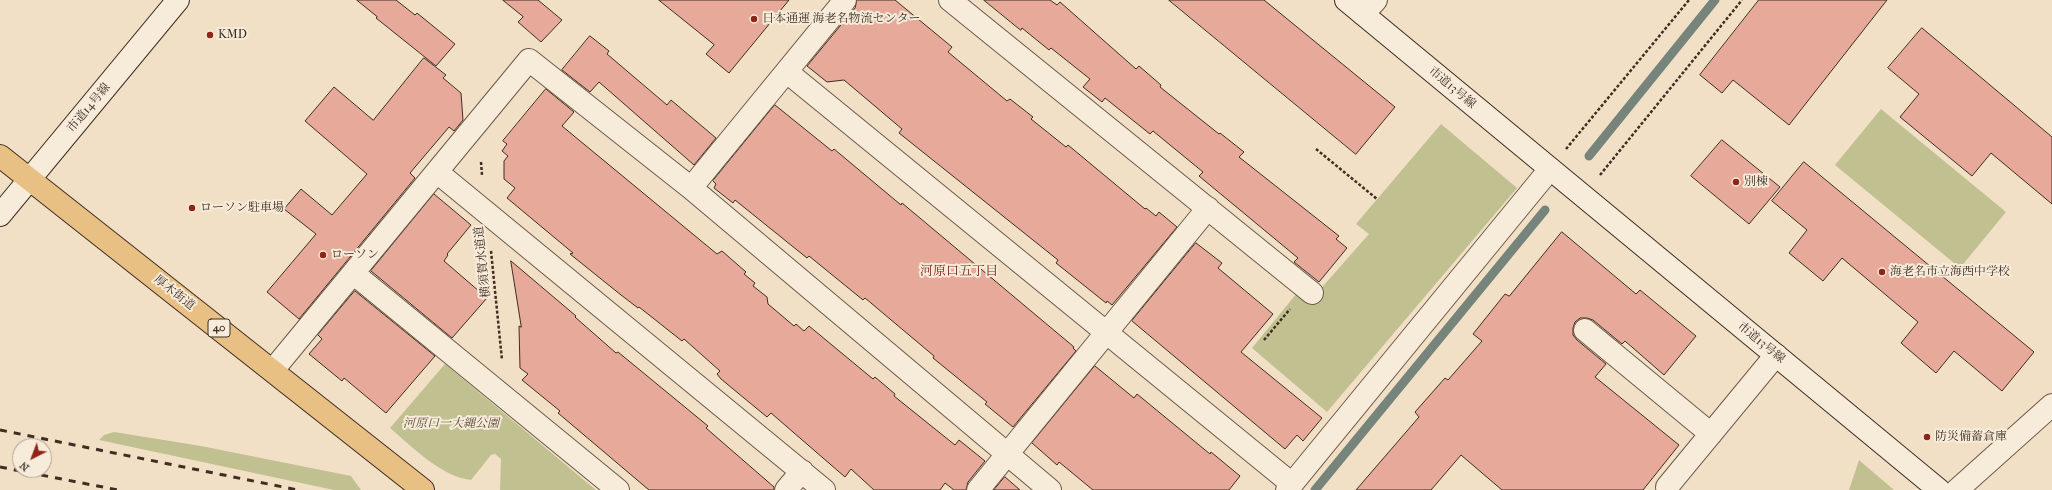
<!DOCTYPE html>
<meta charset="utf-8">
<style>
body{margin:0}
#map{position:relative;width:2052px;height:490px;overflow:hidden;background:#f2e0c6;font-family:"IM FELL French Canon",serif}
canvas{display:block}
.north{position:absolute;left:12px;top:438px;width:40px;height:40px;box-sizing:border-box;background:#f7ebda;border:1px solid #ad9f90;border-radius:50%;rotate:222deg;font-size:11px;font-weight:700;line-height:16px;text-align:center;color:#3f2e22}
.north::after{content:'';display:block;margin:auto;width:14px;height:18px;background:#8f2418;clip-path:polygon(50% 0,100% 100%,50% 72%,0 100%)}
</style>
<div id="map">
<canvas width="2052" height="490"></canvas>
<div class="north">N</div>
</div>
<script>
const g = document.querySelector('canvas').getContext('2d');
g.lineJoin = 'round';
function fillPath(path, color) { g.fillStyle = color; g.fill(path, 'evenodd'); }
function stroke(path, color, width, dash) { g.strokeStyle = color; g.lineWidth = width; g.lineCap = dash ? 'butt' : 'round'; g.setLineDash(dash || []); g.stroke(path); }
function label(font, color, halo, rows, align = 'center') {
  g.font = font + ' "IM FELL French Canon","Noto Serif JP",serif'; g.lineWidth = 4; g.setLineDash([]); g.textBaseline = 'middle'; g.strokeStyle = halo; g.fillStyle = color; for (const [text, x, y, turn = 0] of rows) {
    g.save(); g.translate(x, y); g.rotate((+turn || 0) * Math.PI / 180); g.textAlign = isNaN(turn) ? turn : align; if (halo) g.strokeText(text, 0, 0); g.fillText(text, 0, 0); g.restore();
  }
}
const green = new Path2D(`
 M1881,109L2006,212L1960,268L1835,165Z
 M1441,124L1517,188L1327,412L1252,348L1297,293L1309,302L1369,234L1356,224Z
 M445,364L578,475L596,490H500L501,459L495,454L491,455L471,480C442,477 411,446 390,428Z
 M114,432L201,446L351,476L361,490H334L99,440L104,435Z
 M1859,460L1894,490H1849Z`);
const stream = new Path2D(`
 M1589,156L1715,0
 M1315,490L1545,210`);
const building = new Path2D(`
 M357,0H396L415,15L417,13L455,44L436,66L376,18L377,17Z
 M503,0H538L562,20L541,42L518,22L523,17Z
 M659,0H789L729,73L706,54L714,45Z
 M857,0H895L952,47L948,52L1007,101L1010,99L1033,117L1031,119L1066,147L1068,145L1145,209L1146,208L1156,216L1159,212L1177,227L1112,305L1107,301L1106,303L1056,263L1058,260L899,133L902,129L844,80L827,82L807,66L855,8Z
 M984,0H1050L1057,5L1060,2L1136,69L1139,66L1161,85L1160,87L1219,134L1220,133L1244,152L1239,157L1339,236L1336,239L1347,248L1319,282L1294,262L1298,258L1199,176L1203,172L1153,131L1150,134L1105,98L1102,102L1083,87L1090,79L1051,48L1049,50L1022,28L1021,30Z
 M1169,0H1264L1395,107L1356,154Z
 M1759,0H1887L1789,125L1733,80L1722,93L1700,75Z
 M1922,28L2052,137V204L1991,153L1972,176L1900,117L1919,94L1888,68Z
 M590,36L609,51L607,54L667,105L671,100L716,138L694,165L599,82L590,92L562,70Z
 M424,58L446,75L443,78L461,93L463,120L454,131L449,127L410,173L415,178L299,319L267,292L316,234L284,209L301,189L332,215L367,174L305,121L334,87L373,120Z
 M546,89L574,112L562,126L717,254L722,251L746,272L744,274L755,283L753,286L767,297L768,304L794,326L796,324L804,331L809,326L873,379L875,377L895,394L894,396L955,445L959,440L985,461L968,482L966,490H954L945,483L940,490H874L851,469L845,477L771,413L767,417L721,379L717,374L720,371L684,339L682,341L639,307L638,308L621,295L570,254L573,253L507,198L515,188L504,179V161L508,156L502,151L507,144L503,141Z
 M775,105L832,151L834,149L901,205L902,203L1074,347L1073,348L1076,351L1013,427L985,404L987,402L933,358L934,356L865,298L863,300L809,256L807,258L735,200L733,203L714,188L716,184L713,181Z
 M1722,140L1780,187L1749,224L1691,176Z
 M1804,162L2034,352L2002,391L1954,351L1936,373L1901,343L1918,322L1842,258L1823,281L1789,253L1807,230L1772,201Z
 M434,194L471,225L447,254L448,255L444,261L487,298L452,338L371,271Z
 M1562,232L1636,294L1640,290L1696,336L1664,375L1625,341L1622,344L1593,320L1587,318H1580L1575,322L1573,328V335L1577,340L1606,364L1595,377L1679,445L1643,490H1502L1461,455L1431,490H1356L1419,417L1415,412L1445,378L1448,380L1482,341L1473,334L1505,294L1509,296Z
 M1196,243L1222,263L1218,268L1273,314L1241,352L1322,418L1303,441L1297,435L1285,449L1132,321Z
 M511,261L576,316L575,317L616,353L618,352L708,426L706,428L774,487V490H649L558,413L560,411L522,380L528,374L520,368L519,326L521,327Z
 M355,291L435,356L386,413L344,378L342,381L309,354L322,339L318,335Z
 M1095,366L1134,398L1137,394L1210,454L1211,452L1240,476L1229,490H1093L1059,462L1057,465L1032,443Z
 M1005,477L1020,490H994Z`);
const path = new Path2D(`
 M1316,149L1377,199
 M1566,149L1689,0
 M481,162L482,175
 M1600,175L1742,0
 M491,251L502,360
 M1264,340L1290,309`);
const street = new Path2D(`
 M950,0L1312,293
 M1363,14L1376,0
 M787,72L1292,484
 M437,172L824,490
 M691,188L845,0
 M353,273L618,490
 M1585,330L1711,434
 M273,370L529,60L691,188L1050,490
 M1667,487L1776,355
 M786,490L802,471
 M978,490L1208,208
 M1287,490L1550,169
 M1957,490L2052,405`);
const secondary = new Path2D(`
 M1346,0L1939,490
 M0,215L178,0`);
const primary = new Path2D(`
 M0,156L423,490`);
const rail = new Path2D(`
 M0,430L298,490
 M0,467L118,490`);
const markers = [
 [754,19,4,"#8f2418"],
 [210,35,4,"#8f2418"],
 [1736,182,4,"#8f2418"],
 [192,208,4,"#8f2418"],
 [323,255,4,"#8f2418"],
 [1882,272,4,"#8f2418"],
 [1927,437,4,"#8f2418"]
];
const shields = [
 [219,328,22]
];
const shieldNames = [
 ["40",219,328]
];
const poiNames = [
 ["日本通運 海老名物流センター",762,19],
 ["KMD",218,35],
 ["別棟",1744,182],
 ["ローソン駐車場",200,208],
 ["ローソン",331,255],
 ["海老名市立海西中学校",1890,272],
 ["防災備蓄倉庫",1935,437]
];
const streetNames = [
 ["市道13号線",1452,88,40],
 ["市道14号線",89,108,-50],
 ["横須賀水道道",483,262,-96],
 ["厚木街道",174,293,38],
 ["市道13号線",1761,343,39]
];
const parkNames = [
 ["河原口一大縄公園",451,424]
];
const neighbourhoodNames = [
 ["河原口五丁目",959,272]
];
fillPath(green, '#c1c091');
stroke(stream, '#76847b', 9);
fillPath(building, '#e6a99a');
stroke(building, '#3f2e22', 1);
stroke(street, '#6c5a4b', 24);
stroke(secondary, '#3f2e22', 24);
stroke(primary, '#3f2e22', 24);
stroke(path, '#3f2e22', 2.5, [3, 2]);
stroke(street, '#f7ebda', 22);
stroke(secondary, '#f7ebda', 22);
stroke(primary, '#e9c083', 22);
stroke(rail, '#3f2e22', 3, [7, 7]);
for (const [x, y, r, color] of markers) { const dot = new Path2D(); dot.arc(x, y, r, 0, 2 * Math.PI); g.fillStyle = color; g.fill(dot); stroke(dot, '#f7ebda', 1.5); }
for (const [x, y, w] of shields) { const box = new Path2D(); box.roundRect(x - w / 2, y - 9, w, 18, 3); g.fillStyle = '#f7ebda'; g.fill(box); stroke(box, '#3f2e22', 1); }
label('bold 11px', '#3f2e22', null, shieldNames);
label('12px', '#3f2e22', '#f7ebda', poiNames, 'left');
label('12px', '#3f2e22', '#f7ebda', streetNames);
label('italic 12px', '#594b38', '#f7ebda', parkNames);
label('13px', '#7a1f14', '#f7ebda', neighbourhoodNames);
</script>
